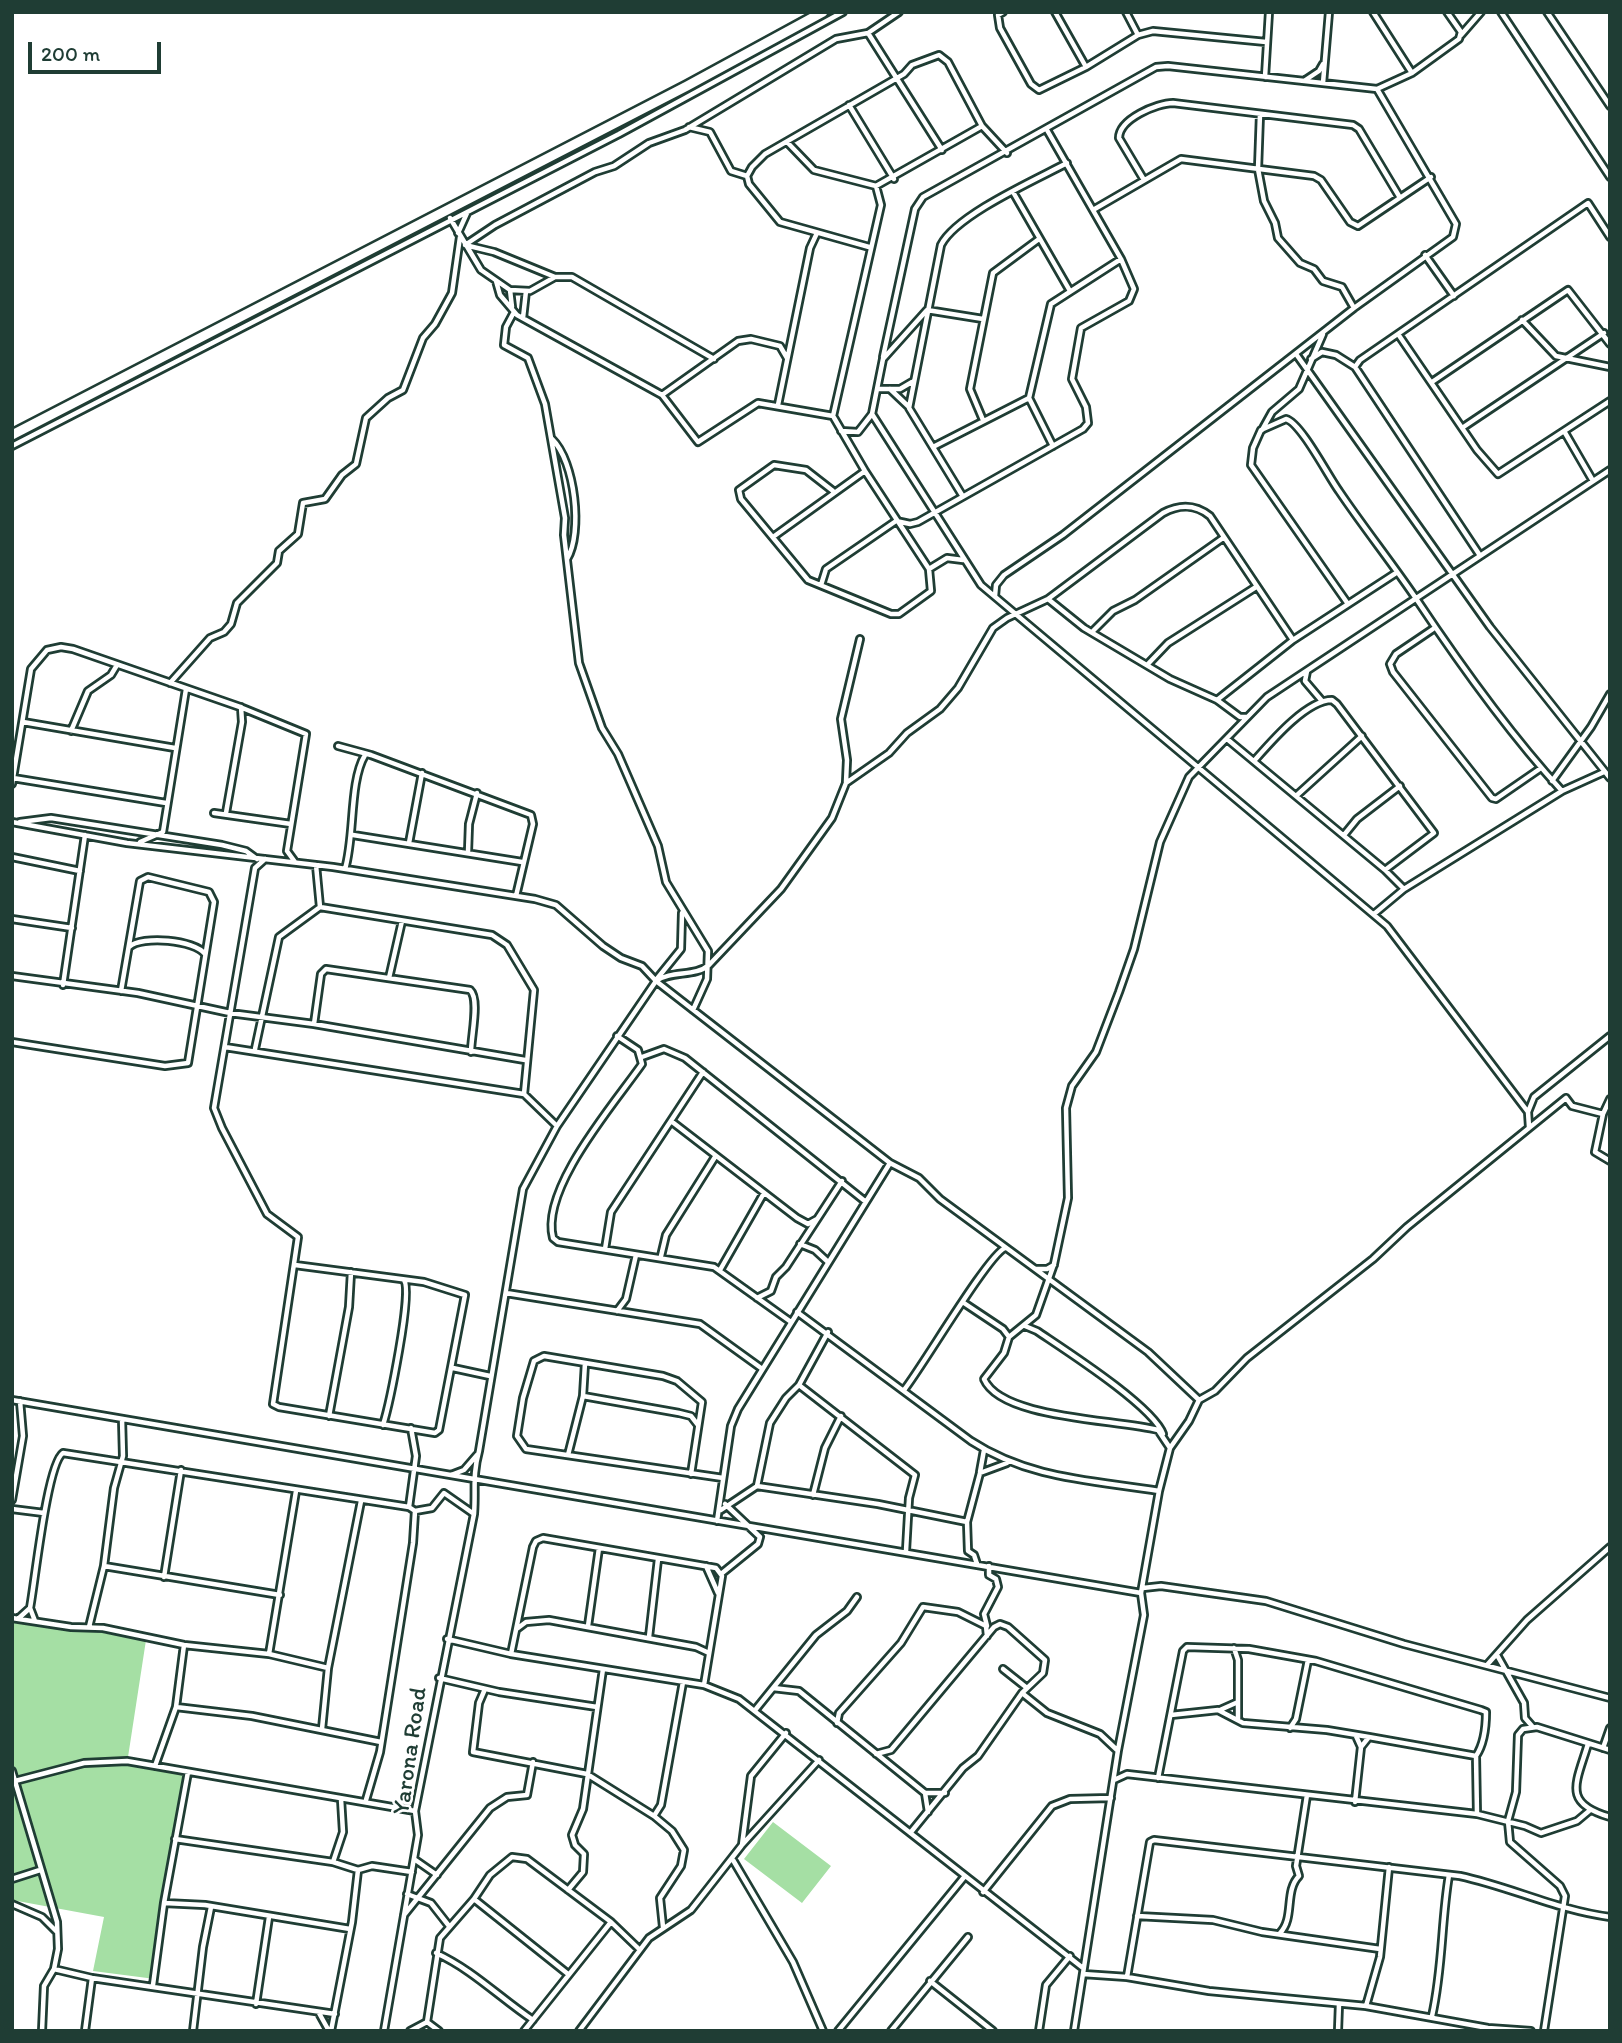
<!DOCTYPE html>
<style>
body{margin:0}
#map{position:relative;width:1622px;height:2043px;overflow:hidden;background:#fff;font-family:Itim,sans-serif}
canvas{display:block}
.frame{position:absolute;inset:0;border:14px solid #1f3d34;pointer-events:none}
.scale{position:absolute;left:28px;top:42px;width:133px;height:32px;box-sizing:border-box;border:4px solid #1f3d34;border-top:0;padding-left:9px;font-size:21px;line-height:24px;white-space:nowrap;color:#1f3d34;-webkit-text-stroke:5px #fff;paint-order:stroke}
</style>
<div id="map">
<canvas width="1622" height="2043"></canvas>
<div class="frame"></div>
<div class="scale">200 m</div>
</div>
<script>
const g = document.querySelector('canvas').getContext('2d');
g.lineJoin = 'round';
function fillPath(path, color) { g.fillStyle = color; g.fill(path, 'evenodd'); }
function stroke(path, color, width, dash) { g.strokeStyle = color; g.lineWidth = width; g.lineCap = dash ? 'butt' : 'round'; g.setLineDash(dash || []); g.stroke(path); }
function label(font, color, halo, rows, align = 'center') {
  g.font = font + ' Itim,sans-serif'; g.lineWidth = 5; g.setLineDash([]); g.textBaseline = 'middle'; g.strokeStyle = halo; g.fillStyle = color; for (const [text, x, y, turn = 0] of rows) {
    g.save(); g.translate(x, y); g.rotate((+turn || 0) * Math.PI / 180); g.textAlign = isNaN(turn) ? turn : align; if (halo) g.strokeText(text, 0, 0); g.fillText(text, 0, 0); g.restore();
  }
}
const green = new Path2D(`
 M12,1618L146,1640L128,1757L185,1773L155,1979L93,1971L104,1917L12,1900Z
 M773,1822L831,1866L802,1903L744,1859Z`);
const street = new Path2D(`
 M1003,12L998,15L1000,28L1031,84L1039,90L1086,67L1138,35L1153,31L1266,42
 M1055,12L1086,67
 M1126,12L1138,35
 M1373,12L1412,73
 M1501,12L1610,177
 M1547,12L1610,106
 M868,33L899,12
 M1461,35L1481,12
 M1265,77L1269,12
 M1304,81L1319,71L1323,64
 M1323,83L1329,12
 M849,105L894,179
 M1260,114L1258,169L1264,201L1275,223L1278,238L1300,263L1314,269L1323,281L1342,287L1354,308
 M689,127L710,132L731,171L747,176
 M787,142L814,170L876,186L982,126
 M1144,180L1119,138C1119,119 1157,103 1173,103L1353,125L1359,129L1399,196
 M1013,192L1070,291
 M1093,210L1181,159L1314,176L1321,180L1350,222L1358,226L1431,177
 M450,218L481,270L510,290L512,307
 M458,233L467,213
 M465,245L495,225L595,172L614,166L649,143L685,130L836,39L868,33L942,150
 M465,245L494,252L555,277
 M869,247L780,222L749,184L747,176L752,167L765,154L904,74L912,65L939,55L948,62L982,126L1007,153
 M1425,255L1454,296
 M496,281L500,295L517,315L662,395L698,442L758,403L833,416
 M510,290L530,291L555,277H572L714,359
 M514,312L506,327L504,345L528,358L545,404L565,518L564,535L579,663L602,728L618,754L658,846L666,882L708,951L707,979L693,1010
 M523,318L526,291
 M983,319L927,310L883,359L872,414L981,585L1387,926L1528,1112
 M1522,320L1556,356L1610,367
 M1398,334L1477,450L1498,474L1610,401
 M1296,354L1490,627L1610,778
 M883,357L915,209L923,197L1156,67L1168,66L1377,89L1412,73L1459,39L1461,32L1447,12
 M1311,359L1322,352L1336,355L1355,367
 M1432,382L1568,290L1610,344
 M877,389H900L912,382
 M890,389L909,407
 M662,395L738,341L751,339L780,346L787,358
 M778,405L810,248L817,233
 M983,420L970,389L993,273L1039,239
 M1462,428L1604,333
 M1262,430L1272,412L1299,389L1323,334
 M841,431L858,432L872,414
 M1564,431L1593,481
 M552,439C575,461 583,533 567,559
 M12,446L619,134L843,12
 M1053,446L1029,398L1051,304L1121,259
 M933,447L1029,398
 M833,491L806,470L774,465L739,490L741,499L808,580L891,614H899L931,591L929,569L865,471L833,416L881,205L876,186
 M962,495L909,408L941,245C956,215 1035,180 1067,163
 M773,537L865,471
 M1479,554L1355,367L1360,360L1588,203L1610,237
 M929,569L947,558L963,560
 M821,585L826,569L896,521L910,524L918,522L1083,429L1088,423L1086,407L1072,379L1081,328L1129,301L1134,289L1121,259L1047,130
 M995,596L996,585L1004,575L1063,535L1354,308L1453,237L1456,224L1377,89
 M1048,599L1084,628L1170,679L1217,700L1240,717H1247
 M1348,604L1251,465L1253,448L1261,430L1286,419C1301,423 1328,476 1339,491C1364,528 1392,563 1417,600C1461,666 1508,732 1562,791
 M1433,629L1396,654L1390,664L1393,672L1492,798L1496,799L1541,768
 M1093,631L1113,611L1135,600L1223,538
 M1147,665L1168,643L1256,587
 M1307,671L1305,681L1322,701
 M170,683L210,638L224,632L231,624L237,603L277,563L279,551L298,534L303,503L325,499L342,475L356,464L366,418L388,398L403,390L423,338L435,324L452,293L460,237
 M1217,700L1293,640L1396,573
 M23,722L175,748
 M71,731L88,691L111,675L117,665
 M1227,739L1385,870L1404,889
 M338,746L371,755L531,815L533,824L516,896
 M1254,761C1270,743 1306,700 1332,700L1337,704L1434,833L1385,870
 M13,778L166,803
 M1552,781L1591,727L1610,694
 M846,782L847,760L841,719L860,639
 M12,784L31,669L47,650L61,647L73,649L240,707L306,734L287,851L295,862
 M1296,796L1362,736
 M214,813L291,824
 M226,813L242,722L241,707
 M12,822L127,843L333,867L535,899L556,905L603,946L621,958L642,966L656,981L557,1126L523,1189L479,1451C472,1477 476,1489 474,1514L415,1811L418,1835L384,2031
 M20,822L51,818L222,845L246,851L257,859
 M353,835L522,862
 M1344,835L1357,819L1400,786
 M140,842L163,832L186,689
 M409,843L422,773
 M468,852L469,824L477,793
 M12,857L80,871
 M265,859L255,868L214,1108L222,1128L267,1214L298,1237L273,1404L279,1407L435,1433L439,1430L465,1295L424,1282L295,1265
 M316,865L320,907
 M345,869C355,836 349,782 365,755
 M1374,914L1404,889L1562,791L1604,772
 M12,919L72,928
 M129,947C142,935 195,940 205,954
 M12,976L138,993L230,1013L314,1024L525,1060
 M389,978L402,921
 M656,980L681,949L682,913
 M656,981C672,970 695,977 709,965L781,889L832,818L846,783L889,753L907,733L940,709L958,688L993,628L1007,618L1048,599L1163,513C1180,504 1195,504 1210,516L1293,640
 M656,981L890,1163L919,1178L940,1199L1148,1352L1199,1400
 M63,985L85,835
 M314,1024L321,974L326,969L470,990C480,999 471,1036 471,1052
 M617,1036L638,1050L642,1064C614,1104 540,1189 553,1238L558,1242L714,1267L791,1322
 M12,1042L165,1066L188,1063L214,902L209,892L148,877L140,881L121,991
 M225,1047L524,1094L557,1126
 M255,1049L279,937L320,907L492,935L507,945L534,990L524,1094
 M642,1057L664,1049L685,1058L866,1202
 M1610,1099L1603,1114L1595,1152L1610,1161
 M671,1121L797,1218L808,1224L817,1219
 M1529,1127L1528,1112L1534,1097L1610,1036
 M800,1244L815,1250L828,1262
 M605,1249L611,1212L703,1072
 M661,1256L666,1235L715,1157
 M1036,1269H1047L1054,1265
 M720,1270L764,1193
 M506,1293L700,1324L761,1368
 M757,1298L771,1291L776,1277L786,1267L842,1181
 M964,1303L1003,1329L1009,1337L1004,1353L984,1379C1001,1419 1116,1419 1158,1430L1170,1448
 M617,1311L626,1299L636,1255
 M797,1312L971,1441C1029,1479 1092,1480 1159,1491
 M1025,1326L1037,1331C1065,1350 1153,1406 1163,1434
 M1009,1337L1036,1315L1054,1264L1068,1198L1066,1108L1072,1086L1096,1052L1119,992L1134,949L1160,842L1189,777L1267,697L1610,470
 M453,1368L490,1376
 M799,1385L915,1475L909,1498L906,1551
 M904,1390C923,1366 988,1255 1005,1248
 M583,1396L679,1413L691,1416L698,1425
 M12,1400L1141,1593L1144,1615L1118,1750L1074,2031
 M329,1416L349,1307L351,1272
 M383,1425C389,1406 413,1292 404,1280
 M568,1455L583,1396L585,1363
 M980,1472L984,1450
 M691,1474L702,1402L677,1381L663,1376L544,1356L534,1361L523,1398L517,1436L526,1449L723,1478
 M451,1475L464,1470L477,1455
 M757,1486L770,1423L786,1398L799,1385L828,1332
 M813,1495L825,1448L841,1416
 M12,1500L23,1436L20,1401
 M12,1509L44,1513
 M721,1510L757,1486L878,1504L967,1522L980,1473L1007,1463
 M415,1511L432,1508L444,1493L474,1514
 M717,1521L731,1426L738,1409L890,1163
 M967,1522L968,1551L974,1555L977,1564
 M104,1566L280,1595
 M706,1566L718,1593
 M721,1574L758,1544L760,1537L725,1504
 M164,1577L181,1470
 M1143,1588L1161,1586L1266,1601L1404,1644L1610,1698
 M1141,1593L1159,1491L1170,1448L1189,1421L1199,1400L1215,1391L1247,1358L1373,1259L1407,1227L1566,1098L1572,1106L1603,1114
 M12,1618L71,1627L103,1628L184,1645L269,1654L328,1668
 M19,1618L30,1608
 M35,1621L30,1608C35,1582 47,1464 63,1453L409,1507L416,1456L411,1428
 M588,1626L599,1548
 M987,1626L984,1614L998,1587L996,1579L989,1575V1566
 M89,1627L104,1566L114,1488L123,1456L122,1419
 M518,1628L526,1622L549,1620L696,1647L709,1653
 M649,1637L658,1559
 M447,1639L511,1654L704,1685L739,1699L1083,1968
 M269,1654L296,1491
 M511,1654L533,1547L536,1541L543,1538L716,1568L722,1576L704,1685
 M1497,1655L1524,1703L1525,1718L1532,1726
 M1487,1665L1527,1620L1610,1547
 M1003,1669L1027,1688
 M439,1678L499,1692L597,1707
 M773,1688L799,1691L925,1793L928,1812
 M485,1689L479,1703L473,1752L587,1774L654,1816L672,1831L684,1850L681,1866L660,1898L663,1927
 M1022,1693L1047,1713L1100,1734L1117,1750
 M1238,1702V1720
 M176,1707L252,1716L381,1742
 M756,1709L816,1635L847,1611L857,1597
 M1220,1710L1238,1702V1660L1234,1648
 M1171,1715L1218,1710L1243,1723L1327,1730L1369,1737L1361,1747
 M837,1723L839,1713L901,1643L923,1607L958,1612L986,1626L987,1636
 M1290,1728L1296,1719L1308,1660
 M322,1729L328,1668L361,1501
 M1369,1737L1476,1756L1477,1814
 M1588,1744C1576,1784 1562,1803 1610,1817
 M1603,1748L1610,1728
 M876,1754L891,1750L994,1627L1000,1624L1008,1627L1045,1660L1043,1673L1022,1693L978,1756L963,1768L911,1832
 M155,1766L176,1707L184,1645
 M12,1771L57,1922L58,1949L54,1969L44,1986L42,2031
 M1158,1778L1183,1651L1187,1647L1249,1649L1316,1661L1481,1710L1486,1712C1486,1727 1484,1744 1476,1756
 M1114,1780L1127,1774L1477,1814L1525,1826L1541,1833L1577,1821L1589,1811
 M15,1781L84,1763L127,1761L415,1811
 M926,1793H945
 M366,1800L380,1752L413,1543L415,1511L409,1507
 M1355,1802L1361,1747L1356,1736
 M654,1816L661,1805L683,1682
 M175,1839L333,1862L358,1870L372,1866L412,1872
 M742,1845L751,1776L786,1733
 M414,1859L437,1875
 M733,1860L793,1962L823,2031
 M333,1862L343,1832L341,1799
 M12,1879L40,1870
 M568,1890L583,1872L584,1854L575,1845L572,1835L583,1809L603,1669
 M983,1892L1052,1806L1070,1799L1111,1798
 M407,1894L431,1903L449,1926
 M474,1899L568,1974
 M164,1903L205,1905L350,1929
 M12,1904L42,1917L57,1932
 M404,1915L490,1808L507,1797L527,1795L533,1762
 M1137,1916L1213,1920L1262,1932L1380,1949
 M1280,1933C1295,1918 1284,1891 1299,1876L1296,1866L1307,1795
 M436,1953C473,1970 500,1998 533,2020
 M54,1969L92,1978L335,2014
 M1083,1974L1127,1977L1209,1991L1366,2006L1488,2028L1531,2031
 M1127,1977L1150,1842L1154,1840L1460,1876C1511,1887 1557,1910 1610,1917
 M930,1981L993,2031
 M153,1985L164,1903L188,1772
 M256,2004L269,1917
 M1366,2006L1380,1957L1389,1867
 M319,2013L329,2031
 M1432,2016C1443,1968 1441,1922 1449,1875
 M427,2022L440,1938L474,1899L490,1875L512,1857L527,1859L611,1922L639,1949
 M427,2022L439,2031
 M85,2031L92,1978
 M193,2031L203,1947L211,1907
 M331,2031L352,1922L358,1870
 M410,2031L427,2022
 M524,2031L611,1922
 M579,2031L649,1938L691,1910L742,1845L819,1760
 M838,2031L965,1876
 M891,2031L968,1937
 M1039,2031L1046,1985L1070,1956
 M1338,2031L1339,2004
 M1544,2031L1565,1896L1560,1886L1510,1842L1508,1821L1516,1792L1518,1735L1523,1729L1537,1727L1610,1750`);
const highway = new Path2D(`
 M12,435L687,86L823,12`);
const streetNames = [
 ["Yarona Road",411,1751,-82]
];
fillPath(green, '#a5dfa4');
stroke(street, '#1f3d34', 10);
stroke(highway, '#1f3d34', 14);
stroke(street, '#fff', 4.5);
stroke(highway, '#fff', 9);
label('24px', '#1f3d34', '#fff', streetNames);
</script>
